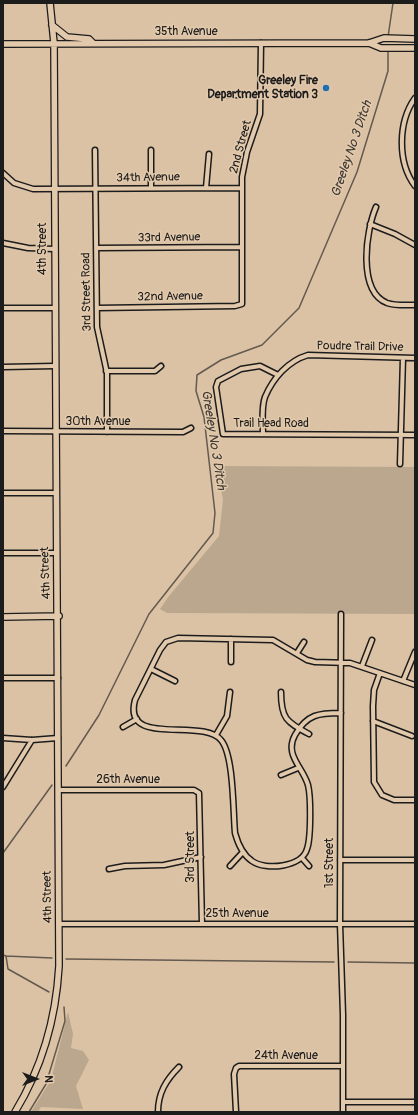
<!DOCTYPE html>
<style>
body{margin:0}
#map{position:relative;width:418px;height:1115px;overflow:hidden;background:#dbc2a5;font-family:Pangolin,sans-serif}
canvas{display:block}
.frame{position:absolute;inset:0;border:4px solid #1c1c1c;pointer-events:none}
.north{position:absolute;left:16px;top:1059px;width:40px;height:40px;-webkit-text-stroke:3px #e3c9ab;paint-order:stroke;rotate:90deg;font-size:11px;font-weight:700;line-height:16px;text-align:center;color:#1c1c1c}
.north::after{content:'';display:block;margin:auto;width:14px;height:18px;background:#1c1c1c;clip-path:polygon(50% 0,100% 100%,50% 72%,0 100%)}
</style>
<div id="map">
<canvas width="418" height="1115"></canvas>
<div class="frame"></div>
<div class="north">N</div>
</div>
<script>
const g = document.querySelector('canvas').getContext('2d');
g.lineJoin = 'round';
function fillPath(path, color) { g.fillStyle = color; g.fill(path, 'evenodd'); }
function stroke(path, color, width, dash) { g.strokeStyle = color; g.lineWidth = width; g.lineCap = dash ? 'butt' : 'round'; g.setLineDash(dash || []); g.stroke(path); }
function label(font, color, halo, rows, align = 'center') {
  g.font = font + ' Pangolin,sans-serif'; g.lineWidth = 3; g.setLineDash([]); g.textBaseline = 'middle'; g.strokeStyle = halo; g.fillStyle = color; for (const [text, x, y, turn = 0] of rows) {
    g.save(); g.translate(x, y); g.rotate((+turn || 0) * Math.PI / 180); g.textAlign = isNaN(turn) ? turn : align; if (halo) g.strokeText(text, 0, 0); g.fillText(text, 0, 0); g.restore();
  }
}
const green = new Path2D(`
 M217,466L415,467V614L167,613L160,609L169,596L219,536L223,500Z
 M68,1012L73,1034L71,1048L83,1051L89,1060L76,1086L83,1109L41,1107L38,1112H31L51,1080Z`);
const stream = new Path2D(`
 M388,37L393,3
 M66,766L99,715L149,614L213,533L215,513L204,417L196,391L197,375L221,360L262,345L299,308L357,172L388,71V51
 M3,853L52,785
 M3,955L6,956L8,969L49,992
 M6,956L52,958
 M66,959L334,962
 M348,962L415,963
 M29,1112L46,1084L65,1021L64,1007`);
const street = new Path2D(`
 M216,95H260
 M415,98C398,122 397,162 415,186
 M95,150L97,327L107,373V432
 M3,173L14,183L33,189L242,188
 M151,188V150
 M206,188L209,154
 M376,207C366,230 357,291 387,303C396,306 406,305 415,305
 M370,224L395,234L415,245
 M3,243L28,248L54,249
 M96,248L242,247
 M3,308H55
 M97,308L235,306L242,304V177L247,152L260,114L261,43
 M3,367L55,366
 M106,371H155L161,366
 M278,375L260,366L241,369L218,381L216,387L223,434L415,435
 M3,431L183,432L191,428
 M263,434C263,422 261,408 265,397C273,378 288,361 308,355L415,358
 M400,464L403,358
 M3,493H56
 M3,553H56
 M341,614L340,924L343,1015V1112
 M297,653L304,642
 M231,662V639
 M362,666L372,640
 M151,669L175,681
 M380,673L374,690L373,706L374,782L382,795L394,800H415
 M3,678H58
 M403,681L415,652
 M281,692C281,718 286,722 309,734
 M341,713C319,713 307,714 295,735C284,755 303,767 308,785C311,797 311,838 307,849C302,867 266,871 252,861C243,855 238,844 235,833C233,812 234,755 221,740C202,717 122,748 135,700L160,650L166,642L178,638L273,640L307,660L315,662L350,663L415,685
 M373,721L412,736
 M123,727L137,719
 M216,735L227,716L230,692
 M3,738L32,740L58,738
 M281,775L298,768
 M3,787L32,740
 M59,790H194L199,793L202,924
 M302,858L309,866
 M340,860H415
 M230,866L243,852
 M109,869L125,866L164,865L201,857
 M60,924H415
 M343,1102H415
 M158,1112C158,1093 166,1080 179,1067
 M236,1112L234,1074L236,1068L239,1066H343`);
const secondary = new Path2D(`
 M52,25L67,37L89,39L93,43
 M369,43L381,48H415
 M3,44L369,43L384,38L415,39
 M3,617L59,616
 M15,1112C43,1066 56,1019 59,966L54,43L50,3`);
const markers = [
 [326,88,4,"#1f6fb2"]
];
const streetNames = [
 ["35th Avenue",186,32],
 ["2nd Street",241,147,-75],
 ["34th Avenue",148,178,-1],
 ["33rd Avenue",169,238,-1],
 ["4th Street",43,249,-90],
 ["3rd Street Road",87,292,-91],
 ["32nd Avenue",170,297,-1],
 ["Poudre Trail Drive",360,347,1],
 ["30th Avenue",98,422],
 ["Trail Head Road",271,424],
 ["4th Street",46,573,-92],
 ["26th Avenue",128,780],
 ["3rd Street",191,857,-90],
 ["1st Street",330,863,-90],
 ["4th Street",48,897,-91],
 ["25th Avenue",237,914],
 ["24th Avenue",286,1056]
];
const poiNames = [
 ["Greeley Fire",318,81],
 ["Department Station 3",318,95]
];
const waterNames = [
 ["Greeley No 3 Ditch",352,149,-71],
 ["Greeley No 3 Ditch",213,440,81]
];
fillPath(green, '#bba78e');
stroke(stream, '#63594f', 1.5);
stroke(street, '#1c1c1c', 7);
stroke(secondary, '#1c1c1c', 8);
stroke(street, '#e3c9ab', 4);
stroke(secondary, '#e3c9ab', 5.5);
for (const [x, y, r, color] of markers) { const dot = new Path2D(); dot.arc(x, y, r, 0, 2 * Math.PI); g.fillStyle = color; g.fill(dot); stroke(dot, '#e3c9ab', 1.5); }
label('12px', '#1c1c1c', '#e3c9ab', streetNames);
label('bold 12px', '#1c1c1c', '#e3c9ab', poiNames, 'right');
label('italic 13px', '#3f3b36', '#e3c9ab', waterNames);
</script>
